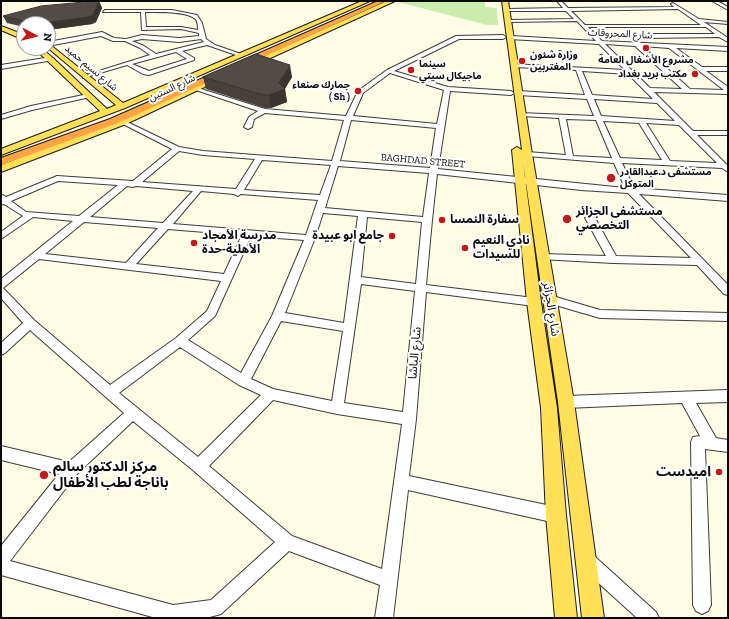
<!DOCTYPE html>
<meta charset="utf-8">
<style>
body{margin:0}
#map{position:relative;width:729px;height:619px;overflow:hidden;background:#fffce6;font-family:"Zilla Slab",serif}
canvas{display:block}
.frame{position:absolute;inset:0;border:2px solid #090909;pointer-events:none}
.north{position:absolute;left:16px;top:16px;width:40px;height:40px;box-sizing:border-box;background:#fff;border:1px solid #9d9d9d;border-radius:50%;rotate:97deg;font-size:11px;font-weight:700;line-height:16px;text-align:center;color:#090909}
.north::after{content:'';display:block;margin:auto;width:14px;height:18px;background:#c41917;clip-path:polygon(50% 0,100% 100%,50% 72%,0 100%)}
</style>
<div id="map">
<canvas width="729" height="619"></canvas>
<div class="frame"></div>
<div class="north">N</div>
</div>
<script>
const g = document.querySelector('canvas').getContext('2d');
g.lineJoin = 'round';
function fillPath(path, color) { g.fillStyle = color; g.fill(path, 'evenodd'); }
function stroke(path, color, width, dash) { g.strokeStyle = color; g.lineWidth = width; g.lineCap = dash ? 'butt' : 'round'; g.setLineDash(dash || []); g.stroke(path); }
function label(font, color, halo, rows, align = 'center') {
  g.font = font + ' "Zilla Slab","Noto Sans Arabic",serif'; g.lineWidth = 4; g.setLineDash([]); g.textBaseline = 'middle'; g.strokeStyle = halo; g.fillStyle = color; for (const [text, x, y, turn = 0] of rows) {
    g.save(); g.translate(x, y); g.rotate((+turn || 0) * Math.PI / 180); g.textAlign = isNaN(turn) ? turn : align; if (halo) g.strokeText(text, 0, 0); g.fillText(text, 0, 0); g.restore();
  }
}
const green = new Path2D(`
 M399,1H485V7L497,8L498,25H487L398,2Z`);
const minor = new Path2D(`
 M557,1H561L568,8L674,7L671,4L673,3L699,19L728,22V24L704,22L728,38V42L719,37L649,38L646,36L649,34H715L706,27H588L602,41L728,47V51L676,48L702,67H728V71H706L728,87V94L654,92L693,131H728V135H697L728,166V172L722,168L622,163L634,188L728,195V201L639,194L728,285V295L724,294L697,265L613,263L540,259L538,257L540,255L543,254L606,256L585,218L590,215L595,218L616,256L691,258L628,193L581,190L437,174L432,220L426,285L534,298L538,299L539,302L538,305L534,306L426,292L416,419L409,476L556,507L561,510L564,515L561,520L556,523L408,490L393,618H375L380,585L289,551L221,614L206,618H156L1,575V546L59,474L1,460V446L69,462L124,413L30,330L5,353L1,355V343L23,323L1,298V279L73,221L33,217L1,239V232L23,216L4,204L1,205V194L6,197L57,176L133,181L172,149L121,123L120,122L123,120L179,147L203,151L332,161L344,120L265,113L254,119L252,127L248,129L244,127L249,117L258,111L193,89L198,88L265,109L346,116L358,91L387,70L456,36L503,35L506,37L503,39H459L394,71L448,87L511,91L514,93L511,95L450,91L438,169L625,188L614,163L527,156L523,154L527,152L566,155L559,118L521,116L519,115V113L594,116L587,99L518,95L515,93L518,91L585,95L576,70L514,67L511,65L512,64L625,70L599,44L509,39V37L511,36L596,41L577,21L508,22L506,21L508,20L574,19L566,11H506L504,10L506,9L563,8ZM678,9L701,25H585L571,11ZM605,44L635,46L682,89L650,88ZM642,46L669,48L724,90L690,89ZM582,71L628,74L653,99L592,95ZM390,73L444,90L437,124L353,116L363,93ZM594,99L657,103L675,121L601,116ZM566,119L596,120L612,158L573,156ZM351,120L436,128L430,168L340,161ZM603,121L639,123L662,160L620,158ZM646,123L679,125L717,163L670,161ZM179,151L203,155L255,159L236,189L142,182ZM262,160L331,165L320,195L244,190ZM338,166L429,173L423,217L325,208ZM58,181L118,185L79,216L26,212L11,201ZM127,186L133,187L136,186L193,191L163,223L90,217ZM201,191L234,194L238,196L241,194L318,200L306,235L173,224ZM323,213L358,216L344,323L285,313L315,238ZM367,217L422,222L416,284L361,277ZM84,222L158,228L126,263L45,254ZM168,229L242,235L224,274L136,264ZM251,236L304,240L272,316L241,373L188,340L215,316ZM39,259L221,281L207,311L176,338L110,385L34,320L3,288ZM361,284L415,291L403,412L344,403ZM281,321L343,331L332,401L273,389L251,379ZM180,347L239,385L261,395L198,457L119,393ZM273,400L337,414L402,424L382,569L292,536L209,466ZM133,421L194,471L275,542L211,600L173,605L10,561L76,475Z
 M712,1H717L728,7V10Z
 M105,10H172L197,15L202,23L206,39L215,45L244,55L239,56L207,45L182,51L194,58V60L149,75L143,74L127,65L83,78V76L150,55L140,48L125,41H113L101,36L48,46V42L102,32L114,38L126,39L142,35L179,38L199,36V33L181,29L142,30L141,12H103ZM145,12C156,12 185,11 194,18C198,20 198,26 198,30L181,27H146ZM142,39L179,42L201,39L204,42L156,54L144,46L132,41ZM176,52L187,59L149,71L132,64Z
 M51,57L54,59L53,60L1,69V65Z
 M88,94L91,96L90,97L32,110L1,119V115L31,106Z
 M549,295L600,310L728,313V321L600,318L545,302L544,299L545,296Z
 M728,390V402L696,403L716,438L728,440V452L705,449L711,605L708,611L702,614L696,611L693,605L691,442L693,437L700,436L682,403L566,408L561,406L559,402L561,398L566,396Z
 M587,553L593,555L656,612L659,618H637L581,567L579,561L581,555Z`);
const major = new Path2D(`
 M362,1H370L125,108L1,155V149L100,111L34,48H41L53,58L107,109L116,105L48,48V43L123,103Z
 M387,1H395L253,66H247L246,64Z
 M502,1H508L532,154L574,402L604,618H582L558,402L523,162L541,302L557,408L566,515L577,618H555L546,515L541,408L527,302L512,150L517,147L522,150Z
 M1,26L22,34L24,35V40L1,30Z
 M219,75H225L226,77L126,124L1,172V165L120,120Z`);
const highway = new Path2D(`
 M378,1H386L118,123L1,165V158L110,119Z`);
const wall = new Path2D(`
 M99,1L102,8L96,22L92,24L48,30V24H24V27L7,23L3,16Z
 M203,77H292L285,89L287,102L271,108H265L206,89Z`);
const shadedWall = new Path2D(`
 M99,1L102,8L96,22L92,24L48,30V24H36Z
 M290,65L292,77L284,90L285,89L287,102L271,108L269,95L279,83Z`);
const building = new Path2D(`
 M99,1L93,15L89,17L36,24L3,16L41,6Z
 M256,54L290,65L279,83L285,89L269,95H263L203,77Z`);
const markers = [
 [646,48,4,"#c41917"],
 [522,61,4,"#c41917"],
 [411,70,4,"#c41917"],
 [695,74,4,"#c41917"],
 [358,91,4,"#c41917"],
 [611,178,5,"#c41917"],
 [567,219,5,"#c41917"],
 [442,220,4,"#c41917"],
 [392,236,4,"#c41917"],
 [194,243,4,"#c41917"],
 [465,248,4,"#c41917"],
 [719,472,4,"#c41917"],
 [44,475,5,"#c41917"]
];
const farStreetnames = [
 ["شارع المحروقات",620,34,3],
 ["شارع نسيم حميد",91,68,40],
 ["شارع الستين",172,88,-25],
 ["BAGHDAD STREET",423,161,5]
];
const farPoinames = [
 ["وزارة شئون",530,55],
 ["المغتربين",530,67],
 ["مشروع الأشغال العامة",646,60,"center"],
 ["سينما",419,64],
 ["ماجيكال سيتي",419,76],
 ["مكتب بريد بغداد",687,74,"right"],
 ["جمارك صنعاء",350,85,"right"],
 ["( Sh )",350,97,"right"],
 ["مستشفى د.عبدالقادر",620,172],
 ["المتوكل",620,184]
];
const poiNames = [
 ["مستشفى الجزائر",576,212],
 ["التخصصي",576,226],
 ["سفارة النمسا",450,220],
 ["مدرسة الأمجاد",202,236],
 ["الأهلية-حدة",202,250],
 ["جامع ابو عبيدة",384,236,"right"],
 ["نادي النعيم",473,241],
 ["للسيدات",473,255]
];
const streetNames = [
 ["شارع الجزائر",551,309,81],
 ["شارع الباشا",415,353,-85]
];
const nearPoinames = [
 ["مركز الدكتور سالم",53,467],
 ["باناجة لطب الأطفال",53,483],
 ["اميدست",711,472,"right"]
];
fillPath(green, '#caecad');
stroke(minor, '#3c3c3c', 2);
stroke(major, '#1a1a1a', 2);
stroke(highway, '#1a1a1a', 2);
fillPath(minor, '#fff');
fillPath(major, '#ffe056');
fillPath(highway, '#ffa444');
fillPath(wall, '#47403b');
fillPath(shadedWall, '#3a3430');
fillPath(building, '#534b45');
stroke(building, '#3a3430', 1);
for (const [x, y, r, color] of markers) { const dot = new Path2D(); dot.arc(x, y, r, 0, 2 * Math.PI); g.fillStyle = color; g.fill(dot); stroke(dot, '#fff', 1.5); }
label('10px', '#090909', '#fff', farStreetnames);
label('bold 10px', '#090909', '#fff', farPoinames, 'left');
label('bold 12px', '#090909', '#fff', poiNames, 'left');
label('12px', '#090909', '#fff', streetNames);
label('bold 14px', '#090909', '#fff', nearPoinames, 'left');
</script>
